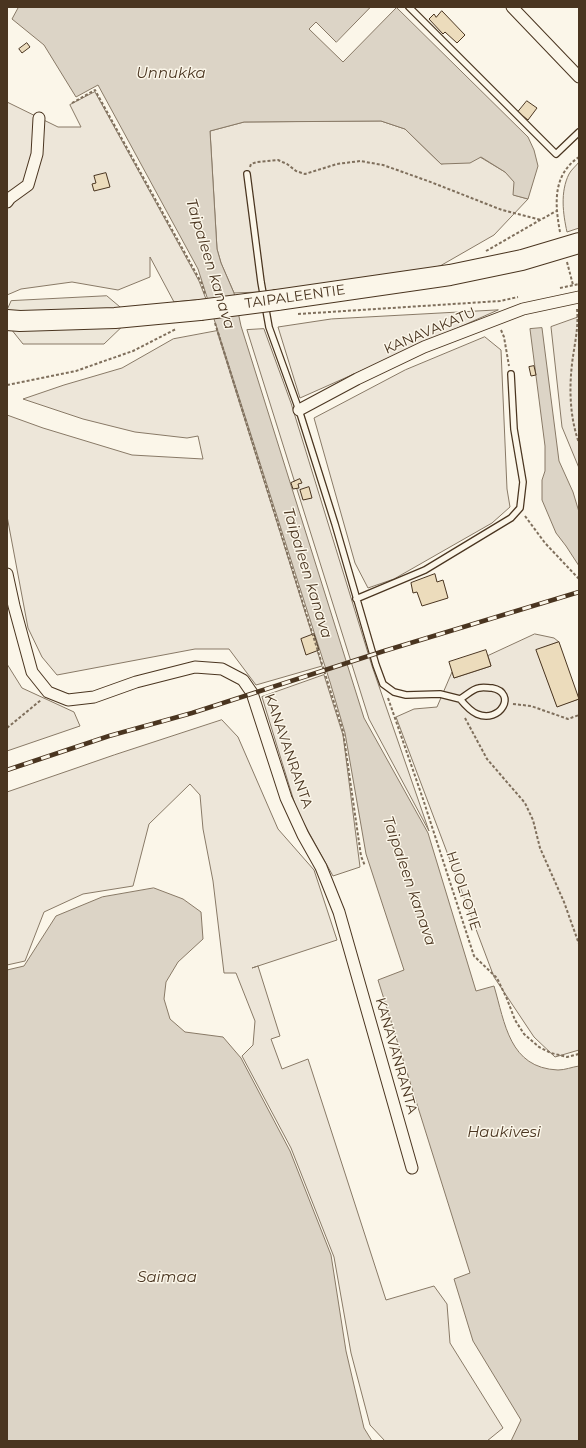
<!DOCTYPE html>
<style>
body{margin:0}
#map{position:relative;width:586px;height:1448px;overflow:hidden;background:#fbf6e9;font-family:Montserrat,sans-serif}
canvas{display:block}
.frame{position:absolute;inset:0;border:8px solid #4a3520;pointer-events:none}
</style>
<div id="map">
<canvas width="586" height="1448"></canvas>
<div class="frame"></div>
</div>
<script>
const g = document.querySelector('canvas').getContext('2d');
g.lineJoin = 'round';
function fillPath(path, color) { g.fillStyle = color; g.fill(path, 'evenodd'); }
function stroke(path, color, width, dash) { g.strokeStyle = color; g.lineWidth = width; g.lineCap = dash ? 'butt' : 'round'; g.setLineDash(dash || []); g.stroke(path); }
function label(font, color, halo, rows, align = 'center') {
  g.font = font + ' Montserrat,sans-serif'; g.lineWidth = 3; g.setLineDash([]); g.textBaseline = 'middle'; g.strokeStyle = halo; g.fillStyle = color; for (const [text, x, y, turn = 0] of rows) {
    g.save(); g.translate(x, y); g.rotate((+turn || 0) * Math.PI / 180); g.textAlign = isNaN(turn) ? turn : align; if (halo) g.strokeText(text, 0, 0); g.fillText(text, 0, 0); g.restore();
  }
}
const green = new Path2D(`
 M95,92L199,281L206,299L174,302L150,257V277L118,290L72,282L21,289L7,295V102L58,127H81L70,105Z
 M381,121L405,129L441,164L480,157L505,172L515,182L514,195L528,199L494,235L440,266L398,275L259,292L234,293L221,263L217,249L210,131L244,122Z
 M579,162V228L567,232C563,214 560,192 569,174C571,170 576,166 579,162Z
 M498,310L300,398L278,327L331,319Z
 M579,317V468L562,427L551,327Z
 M264,329L291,403L372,666L429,831L369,719L247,330Z
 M217,331L322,666L256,685L229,649H195L57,675L42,657L28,628L7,516V415L43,428L132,455L203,459L198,436L187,438L135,432L83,419L23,399L64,385L122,368L173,339Z
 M485,337L501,350L507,489L510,507L492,523L394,579L368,588L355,563L314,418L405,370Z
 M535,634L554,638L559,642L537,651L557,706L579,699V1050L555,1057L534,1037L494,977L396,717L414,709L437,707L452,672L454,678L491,666L488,656Z
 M7,664L22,688L74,712L80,726L7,751Z
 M324,675L343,735L360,867L333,876L297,811L262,697Z
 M222,720L238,737L278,829L314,870L337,940L252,968L258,966L280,1036L271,1039L282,1069L308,1059L386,1300L434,1286L447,1304L450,1343L503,1428L487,1441H385L370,1425L351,1353L334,1257L291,1148L242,1056L253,1045L255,1021L236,973H224L213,881L203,829L200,795L190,784L149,824L133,886L83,894L44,912L25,961L7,965V792L114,755Z`);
const parking = new Path2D(`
 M107,296L126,312L7,316V310L11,301Z
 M130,319L104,344H23L7,324Z`);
const water = new Path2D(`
 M18,7H396L528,137L534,150L538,166L528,199L513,195L514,182L505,172L481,157L470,163L441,164L405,129L381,121L244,122L210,131L217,249L221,263L234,293L241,326L364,718L428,833L476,991L494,986C505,1023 509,1068 558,1070C565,1070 572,1067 579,1066V1441H511L521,1420L473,1341L454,1279L470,1273L378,980L404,970L366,854L345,733L330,682L198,269L98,85L76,97L44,45L12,19L18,8Z
 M542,328L559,461L573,492L579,512V566L566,546L556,533L542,500V480L545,471V446L530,329Z
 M154,888L183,899L201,912L203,939L178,962L166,982L164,999L170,1019L185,1032L223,1037L241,1058L290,1151L331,1255L346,1351L364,1428L372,1441H7V970L24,966L56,916L102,897Z`);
const pier = new Path2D(`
 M371,7H397L343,62L309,29L316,22L336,42Z`);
const building = new Path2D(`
 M442,11L465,35L457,43L445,32L443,34L429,19L434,14L436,17Z
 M27,43L30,47L22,53L19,49Z
 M527,101L537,108L528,120L518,112Z
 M106,173L110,187L94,191L92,184L96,183L94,176Z
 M534,366L536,375L531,376L529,367Z
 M300,479L302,483L298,484L299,488L293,489L291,483Z
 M309,487L312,498L303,500L300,490Z
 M435,574L437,582L443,580L448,598L422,606L417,592L413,593L411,583Z
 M314,634L319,650L306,655L301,639Z
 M559,642L579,699L557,707L536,650Z
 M486,650L491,666L454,678L449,662Z`);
const path = new Path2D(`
 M72,103L95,90L202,284L205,294
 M250,167L251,164L257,162L278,160L287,164L296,171L305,174L337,164L360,161L383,165L428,181L502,210L541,220
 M560,232C555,205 552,175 579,157
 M486,251L556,211
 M567,262L573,285
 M560,288L579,284
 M577,309C579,328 574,346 572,364C569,390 570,418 579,443
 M298,314L500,301L518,297
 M215,323L343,731L361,856L365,866
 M501,330L504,337L509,366
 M7,385L76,371L110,359L133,351L176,329
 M525,516L545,543L579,579
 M388,698L423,799L474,956L497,978L507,999L515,1020L524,1034L539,1047L551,1053L567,1057L579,1054
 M513,704L531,706L568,719L579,715
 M465,718L487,759L525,803L533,820L540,848L564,902L579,944
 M7,728L41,700`);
const lane = new Path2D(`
 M409,7L556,154L579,132
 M247,174L261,282L269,327L299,410L335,524L376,665L383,684L394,692L406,695L440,694L460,699C466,696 472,689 479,688C483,687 488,688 492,688C518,693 500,724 477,714C470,711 465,705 460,699
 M356,599L425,570L511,518L520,508L523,482L514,429L511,374`);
const street = new Path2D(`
 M512,7L579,77
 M7,202L10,198L28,185L37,154L39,118
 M299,410L357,379L424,347L523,309L579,297
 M7,574L14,606L32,672L48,692L68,700L94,697L136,682L195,667L222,669L243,680L252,693L286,798L303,835L321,867L339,912L412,1168`);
const highway = new Path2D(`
 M277,300L450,275L522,260L579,243
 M7,320L20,321L115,318L200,310`);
const rail = new Path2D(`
 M7,770L109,736L192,713L384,651L579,592`);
const highwayBridge = new Path2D(`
 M200,310L277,300`);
const streetNames = [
 ["TAIPALEENTIE",295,297,-8],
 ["KANAVAKATU",430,331,-23],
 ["KANAVANRANTA",288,751,71],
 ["HUOLTOTIE",463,891,72],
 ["KANAVANRANTA",396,1056,74]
];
const waterNames = [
 ["Unnukka",171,74],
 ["Taipaleen kanava",210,264,73],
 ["Taipaleen kanava",307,573,73],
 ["Taipaleen kanava",409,881,71],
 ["Haukivesi",504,1133],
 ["Saimaa",167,1278]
];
fillPath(green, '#ede6d9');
stroke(green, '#887966', 1);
fillPath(parking, '#ede7d9');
stroke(parking, '#887966', 1);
fillPath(water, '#dcd4c6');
stroke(water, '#887966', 1);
fillPath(pier, '#fbf6e9');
stroke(pier, '#887966', 1);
fillPath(building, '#ecdcbc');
stroke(building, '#4a3520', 1);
stroke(lane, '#4a3520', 8);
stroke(street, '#4a3520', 13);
stroke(highway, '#4a3520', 22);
stroke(path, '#7f6f5c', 2, [3, 2]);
stroke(lane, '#fbf6e9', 5.5);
stroke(street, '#fbf6e9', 11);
stroke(highway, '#fbf6e9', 20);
stroke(rail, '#4a3520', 4.5);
stroke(rail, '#fbf6e9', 3, [9]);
stroke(highwayBridge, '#4a3520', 22, []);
stroke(highwayBridge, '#fbf6e9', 20);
label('14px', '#4a3520', '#fbf6e9', streetNames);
label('italic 15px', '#4a3520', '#fbf6e9', waterNames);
</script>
